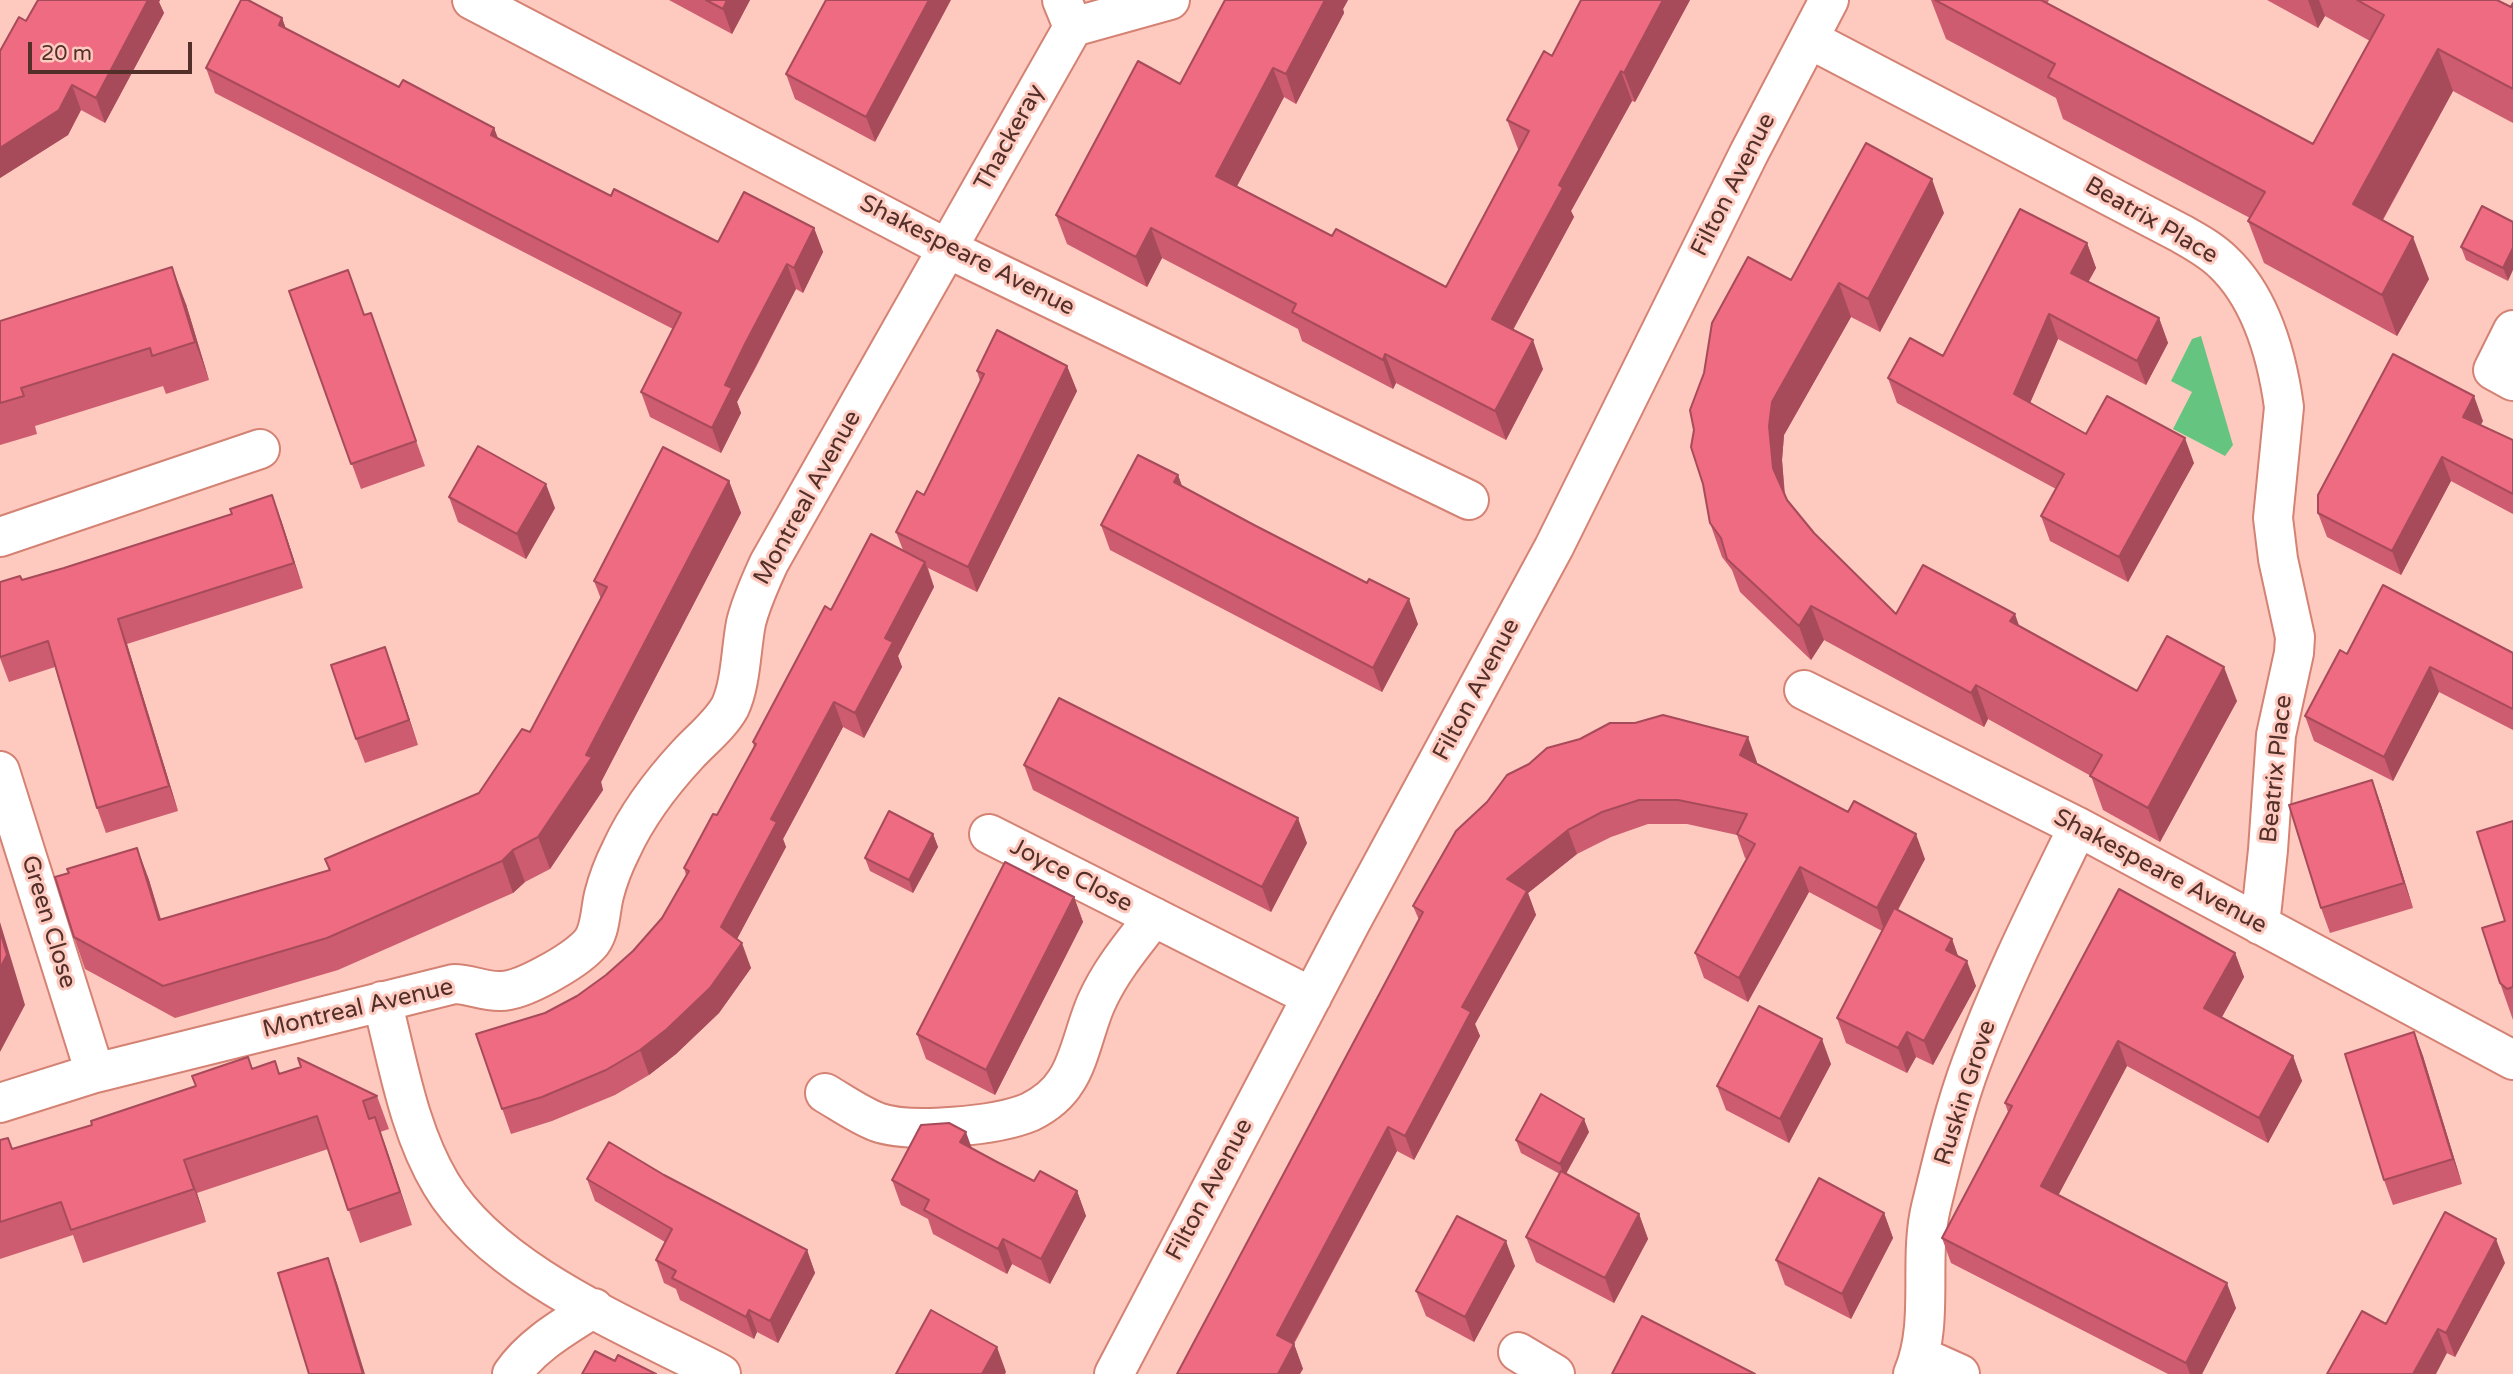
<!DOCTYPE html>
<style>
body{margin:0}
#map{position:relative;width:2513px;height:1374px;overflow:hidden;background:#fec9be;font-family:"Varela Round",sans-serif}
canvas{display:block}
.scale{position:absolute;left:28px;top:42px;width:164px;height:32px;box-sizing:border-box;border:4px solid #522f29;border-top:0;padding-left:9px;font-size:21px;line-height:24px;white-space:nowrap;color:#522f29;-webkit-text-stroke:5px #fec9be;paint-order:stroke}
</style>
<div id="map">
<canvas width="2513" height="1374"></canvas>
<div class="scale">20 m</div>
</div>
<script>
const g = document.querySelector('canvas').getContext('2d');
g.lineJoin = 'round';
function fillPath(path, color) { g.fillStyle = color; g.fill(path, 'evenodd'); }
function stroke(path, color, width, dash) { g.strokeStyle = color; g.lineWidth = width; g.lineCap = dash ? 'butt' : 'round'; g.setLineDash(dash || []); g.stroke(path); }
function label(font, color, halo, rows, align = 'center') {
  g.font = font + ' "Varela Round",sans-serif'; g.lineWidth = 6; g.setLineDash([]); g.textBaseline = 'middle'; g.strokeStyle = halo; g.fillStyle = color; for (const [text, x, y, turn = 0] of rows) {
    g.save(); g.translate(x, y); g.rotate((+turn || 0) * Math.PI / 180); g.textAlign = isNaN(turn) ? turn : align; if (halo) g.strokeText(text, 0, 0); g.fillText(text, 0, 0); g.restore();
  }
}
const green = new Path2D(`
 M2201,336L2233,445L2225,456L2173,429L2192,392L2171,381L2192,339Z`);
const minor = new Path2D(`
 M472,0L948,249L1469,500
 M1062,0L1073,27L1170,0
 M1809,39L2182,234C2196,242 2211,250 2223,262C2261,298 2277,356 2284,407L2273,518L2278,559L2295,637L2294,653L2276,735L2268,850L2260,925
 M2513,330L2493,370L2513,381
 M0,537L260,449
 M1804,690L2078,827L2513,1060
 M0,771L95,1073
 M989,834L1312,997
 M382,1001C398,1062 408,1129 441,1184C494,1273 631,1327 721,1374
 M825,1093C842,1103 859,1115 877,1122C910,1134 997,1126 1030,1112C1044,1105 1058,1094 1066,1081C1080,1061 1086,1024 1097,1001C1111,970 1133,944 1154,917
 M0,1103L95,1073L454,984C470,984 485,992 501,991C523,991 574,961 589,945C601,933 600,910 604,895C608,879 614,864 621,850C637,815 662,782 688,754C702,739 720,725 730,707C741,684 741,648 746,623C751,602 760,583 769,563L1073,27
 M1518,1352L1555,1374
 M1920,1356L1960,1374
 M512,1374C532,1345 564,1327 594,1308
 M1114,1374L1351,922L1554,547L1749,153L1829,0
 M1913,1374C1935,1322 1918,1261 1931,1207C1943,1158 1954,1110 1971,1064C2001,982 2040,905 2078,827`);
const wall = new Path2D(`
 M38,0H160L159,2L164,13L105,123L81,110L68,135L0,178V51L26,21Z
 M669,0H750L732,34Z
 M826,0L875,142L795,99L786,74Z
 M1225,0H1348L1343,9L1344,13L1296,104L1284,97L1237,186L1332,236L1446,287L1520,150L1518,149L1507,120L1552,56L1690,0L1635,102L1632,101L1571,211L1574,217L1513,330L1543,369L1506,440L1396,383L1393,389L1302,341L1298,329L1162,258L1147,287L1067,244L1056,215L1180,84Z
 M1931,0H2049L2047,4L2313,144L2370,41L2325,16L2318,28L2267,0H2497L2511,7L2513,3V123L2453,91L2383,220L2429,279L2397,336L2264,263L2248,221L2250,218L2063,119L2056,98L1946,39Z
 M282,18L286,29L399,87L494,128L498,138L611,196L718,242L814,228L823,252L803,293L796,289L755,369L737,402L741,413L721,453L650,417L641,392L673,329L215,93L206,68Z
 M2482,206L2508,281L2466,260L2461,247Z
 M1944,213L1880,332L1851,317L1784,435L1782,460L1785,494L1787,500L1814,533L1896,614L2020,627L2137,691L2237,701L2160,842L2103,810L2091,776L1988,719L1984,727L1824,640L1811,660L1740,592L1732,570L1722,557L1710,523L1704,373L1791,280Z
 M2087,243L2096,268L2088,282L2159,318L2168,343L2146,385L2058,339L2030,403L2086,434L2194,463L2128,582L2050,541L2041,516L2056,489L1897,403L1888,378L1943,356Z
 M289,291L364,315L371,313L425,466L361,489Z
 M186,304L209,380L166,394L163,386L35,426L37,434L0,445V321Z
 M1067,366L1077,391L977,592L928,568L934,587L898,656L902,667L864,738L843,727L783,839L786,847L737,939L751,968L719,1013L676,1054L649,1075L615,1095L552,1121L511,1134L476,1034L545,1013L577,996L606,975L633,951L662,918L686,875L684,868L717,815L754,747L753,742L831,610L903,550L896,532L924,495L980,381L977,371Z
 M2483,421L2480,425L2513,440V514L2451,481L2401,575L2327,537L2318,513Z
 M1178,475L1182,486L1254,525L1418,624L1382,692L1110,550L1101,525Z
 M729,481L741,513L601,782L603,790L550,869L525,882L513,893L338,970L175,1018L85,969L74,937L69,873L137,848L149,880L161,919L329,870L325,859L479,793L530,732L601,599L594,581Z
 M449,497L555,508L526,559L458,522Z
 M281,520L303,588L127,644L178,811L106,833L97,808L55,667L9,682L0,658V582L22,580L64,568Z
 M2513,653V730L2439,692L2393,781L2314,741L2305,716L2347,654Z
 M394,672L418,745L365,763L356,739Z
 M1757,762L1756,764L1925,859L1898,910L1952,939L1958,957L1976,986L1933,1065L1916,1057L1907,1073L1846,1043L1837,1018L1882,931L1809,892L1748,1002L1704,978L1695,953L1747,859L1745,858L1737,835L1687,824H1648L1611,837L1577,854L1528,893L1536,915L1475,1024L1480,1036L1414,1160L1397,1151L1294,1344L1303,1369L1177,1374L1419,920L1413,906L1456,831Z
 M1024,765L1307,843L1271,912L1033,790Z
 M2372,780L2381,805L2413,908L2330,933L2321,908Z
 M2513,821V1020L2500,983Z
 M933,834L938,847L913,893L870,871L865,858Z
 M1074,897L1083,922L995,1095L926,1059L917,1034Z
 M2235,953L2244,977L2222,1017L2293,1056L2302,1081L2268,1143L2127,1066L2058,1195L2236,1308L2202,1374H2168L1951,1263L1942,1238L2008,1112L2005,1103Z
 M2414,1032L2423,1056L2462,1184L2393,1205L2384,1180Z
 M275,1061L280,1074L377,1096L389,1129L380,1132L412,1225L360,1243L328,1149L197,1193L206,1222L83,1263L73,1235L0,1259V1140L12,1149L92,1125Z
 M1831,1064L1789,1143L1726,1110L1717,1086Z
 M1589,1132L1566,1174L1639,1214L1648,1239L1614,1303L1536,1262L1526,1237L1560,1174L1521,1153L1516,1140Z
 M972,1148L1034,1181L1077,1191L1086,1216L1050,1284L1012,1264L1007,1274L933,1234L928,1219L901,1205L892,1180Z
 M664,1175L807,1250L815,1273L778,1343L757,1332L754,1339L680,1300L676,1289L664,1283L656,1260L665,1242L595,1201L587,1179Z
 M1884,1213L1893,1238L1851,1319L1785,1285L1776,1260Z
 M2505,1263L2455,1357L2386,1324Z
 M1515,1266L1474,1342L1426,1316L1416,1291Z`);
const shadedWall = new Path2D(`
 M148,0H160L159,2L164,13L105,123L96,98Z
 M727,0H750L732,34L723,9Z
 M929,0H951L875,142L866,117Z
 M1325,0H1348L1343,9L1344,13L1296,104L1286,74Z
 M1663,0H1690L1635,102L1624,73Z
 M2308,0H2319L2325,16L2318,28Z
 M282,18L291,43L279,25Z
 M2438,49L2453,91L2368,246L2353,204Z
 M1273,68L1284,97L1227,205L1216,176Z
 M1621,71L1632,101L1571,211L1574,217L1503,348L1492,319L1559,185Z
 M72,85L81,110L68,135L0,178V148Z
 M494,128L503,153L491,135Z
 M1932,179L1944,213L1880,332L1868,299Z
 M814,228L823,252L803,293L794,268Z
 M1151,228L1162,258L1147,287L1136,257Z
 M2413,237L2429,279L2397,336L2382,295Z
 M2087,243L2096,268L2080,297L2071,273Z
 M2513,248V270L2508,281L2503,268Z
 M787,264L796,289L737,402L741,413L721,453L712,428L725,385Z
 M172,267L186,304L209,380L195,342Z
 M1839,283L1851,317L1784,435L1782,460L1785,502L1773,468L1769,426L1772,402Z
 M2049,314L2058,339L2023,419L2014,394Z
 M2159,318L2168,343L2146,385L2137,361Z
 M1533,340L1543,369L1506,440L1495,411Z
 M1385,354L1396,383L1393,389L1383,360Z
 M1067,366L1077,391L977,592L968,567Z
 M2474,396L2483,421L2472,441L2463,417Z
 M2185,438L2194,463L2128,582L2119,557Z
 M2442,457L2451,481L2401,575L2392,551Z
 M1178,475L1187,500L1174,482Z
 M729,481L741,513L601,782L603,790L550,869L538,837L586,755Z
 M546,484L555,508L526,559L517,534Z
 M272,495L281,520L303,588L294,563Z
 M925,562L934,587L898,656L902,667L864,738L855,713L885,638Z
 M1409,599L1418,624L1382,692L1373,668Z
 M1811,606L1824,640L1811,660L1799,626Z
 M2015,614L2027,648L2010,621Z
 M118,619L127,644L178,811L169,786Z
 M385,647L394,672L418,745L409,720Z
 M2224,667L2237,701L2160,842L2148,808Z
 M2430,667L2439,692L2393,781L2384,757Z
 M1976,685L1988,719L1984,727L1971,693Z
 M834,702L843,727L783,839L786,847L730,952L721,927L771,819Z
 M1748,737L1757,762L1749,780L1740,755Z
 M2372,780L2381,805L2413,908L2404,883Z
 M1298,818L1307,843L1271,912L1262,887Z
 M1568,830L1577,854L1528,893L1536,915L1475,1024L1480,1036L1414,1160L1405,1136L1462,1007L1507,879Z
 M933,834L938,847L913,893L909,880Z
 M1916,834L1925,859L1885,933L1877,908Z
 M137,848L149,880L170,952L159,920Z
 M513,850L525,882L513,893L502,861Z
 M1800,867L1809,892L1748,1002L1739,978Z
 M1074,897L1083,922L995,1095L986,1070Z
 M0,922L25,1005L0,1052Z
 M1952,939L1961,964L1946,950Z
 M742,943L751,968L719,1013L676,1054L649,1075L640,1050Z
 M2235,953L2244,977L2213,1033L2204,1008Z
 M1967,961L1976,986L1933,1065L1924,1041Z
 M1907,1032L1916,1057L1907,1073L1898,1048Z
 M2414,1032L2423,1056L2462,1184L2453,1159Z
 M1822,1039L1831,1064L1789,1143L1780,1119Z
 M2118,1041L2127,1066L2050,1211L2041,1186Z
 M2293,1056L2302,1081L2268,1143L2259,1118Z
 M375,1117L387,1150L412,1225L400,1192Z
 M1584,1119L1589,1132L1564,1177L1560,1164Z
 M1388,1127L1397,1151L1285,1359L1277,1335Z
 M966,1132L975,1157L960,1142Z
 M184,1160L197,1193L206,1222L194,1189Z
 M1077,1191L1086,1216L1050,1284L1041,1259Z
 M1884,1213L1893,1238L1851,1319L1842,1294Z
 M1639,1214L1648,1239L1614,1303L1605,1278Z
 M1003,1239L1012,1264L1007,1274L998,1249Z
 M2496,1239L2505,1263L2455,1357L2446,1333Z
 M1506,1241L1515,1266L1474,1342L1465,1317Z
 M807,1250L815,1273L778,1343L770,1321Z
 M328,1258L337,1283L365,1374H363Z
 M2227,1283L2236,1308L2202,1374H2190L2186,1363Z
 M749,1310L757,1332L754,1339L746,1317Z
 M2438,1329L2447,1353L2436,1374H2413Z
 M1294,1344L1303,1369L1300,1374H1278Z
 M997,1347L1006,1372L1005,1374H982Z`);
const building = new Path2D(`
 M38,0H148L96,98L72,85L59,110L0,148V51L19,17L26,21Z
 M241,0H248L282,18L279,25L399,87L403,80L494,128L491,135L611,196L614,189L718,242L744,192L814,228L794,268L787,264L745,344L725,385L732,388L712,428L641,392L681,313L206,68Z
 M706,0H727L723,9Z
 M826,0H929L866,117L786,74Z
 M1225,0H1325L1286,74L1273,68L1216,176L1332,236L1336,229L1446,287L1529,131L1507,120L1544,51L1552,56L1581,0H1663L1624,73L1621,71L1559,185L1563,188L1492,319L1533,340L1495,411L1385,354L1383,360L1292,312L1296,304L1151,228L1136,257L1056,215L1138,61L1180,84Z
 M1935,0H2041L2313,144L2384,15L2357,0H2497L2511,7L2513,3V89L2438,49L2353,204L2413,237L2382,295L2248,221L2265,192L2048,77L2055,64Z
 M1866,143L1932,179L1868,299L1839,283L1772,402L1769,426L1773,468L1787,500L1814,533L1896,614L1923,565L2015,614L2010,621L2137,691L2167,636L2224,667L2148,808L2090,776L2102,755L1976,685L1971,693L1811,606L1799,626L1727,559L1721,538L1710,523L1703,484L1691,447L1694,430L1690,410L1704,373L1712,323L1748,257L1791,280Z
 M2482,206L2513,222V248L2503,268L2461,247Z
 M2020,209L2087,243L2071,273L2159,318L2137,361L2049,314L2014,394L2086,434L2107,396L2185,438L2119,557L2041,516L2064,474L1888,378L1910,338L1943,356Z
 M172,267L195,342L152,356L150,348L21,388L24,396L0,403V321Z
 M348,270L364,315L371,313L416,441L351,464L289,291Z
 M997,330L1067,366L968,567L896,532L917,491L924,495L944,455L984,374L977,371Z
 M2393,354L2474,396L2463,417L2513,440V494L2442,457L2392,551L2318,513V495Z
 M478,446L546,484L517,534L449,497Z
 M663,447L729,481L586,755L592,757L538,837L513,850L502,861L327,938L163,986L74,937L55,877L69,873L67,869L137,848L159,920L330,870L325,859L479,793L522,729L530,732L607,587L594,581Z
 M1138,455L1178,475L1174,482L1254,525L1367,583L1369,579L1409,599L1373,668L1101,525Z
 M272,495L294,563L118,619L169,786L97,808L48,641L0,657V582L20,576L22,580L64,568L232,514L230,509Z
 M871,534L925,562L885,638L893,642L855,713L834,702L771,819L777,822L721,927L742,943L710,988L667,1029L640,1050L606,1070L542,1097L502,1109L476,1034L545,1013L577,996L606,975L633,951L662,918L689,871L684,868L713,814L717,815L756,744L753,742L825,606L831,610Z
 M2383,585L2513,653V709L2430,667L2384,757L2305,716L2340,650L2347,654Z
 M385,647L409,720L356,739L331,665Z
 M1059,698L1298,818L1262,887L1024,765Z
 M1663,715L1748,737L1740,755L1848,812L1854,801L1916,834L1877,908L1800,867L1739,978L1695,953L1755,844L1737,834L1747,814L1678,800H1639L1602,812L1568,830L1507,879L1527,891L1462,1007L1471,1012L1405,1136L1388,1127L1277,1335L1294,1344L1278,1374H1177L1423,912L1413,906L1456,831L1487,802L1507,775L1529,764L1547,748L1580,739L1610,723H1635Z
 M2372,780L2404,883L2321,908L2289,805Z
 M889,811L933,834L909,880L865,858Z
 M2513,821V987L2507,989L2500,983L2482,928L2505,921L2477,832Z
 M1005,862L1074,897L986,1070L917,1034Z
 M2119,889L2235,953L2204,1008L2293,1056L2259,1118L2118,1041L2041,1186L2227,1283L2186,1363L1942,1238L2012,1106L2005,1103Z
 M1894,908L1952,939L1946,950L1967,961L1924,1041L1907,1032L1898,1048L1837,1018Z
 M0,931L7,955L0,968Z
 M1759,1006L1822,1039L1780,1119L1717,1086Z
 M2414,1032L2453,1159L2384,1180L2345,1054Z
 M248,1057L252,1069L275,1061L279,1074L301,1067L298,1058L377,1096L363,1101L369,1119L375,1117L400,1192L348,1210L317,1116L184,1160L194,1189L71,1230L61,1202L0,1222V1140L8,1138L12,1149L92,1125L91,1121L196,1086L192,1076Z
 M1541,1094L1584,1119L1560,1164L1516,1140Z
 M949,1123L966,1132L960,1142L997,1162L1034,1181L1040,1171L1077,1191L1041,1259L1003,1239L998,1249L961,1230L924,1210L929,1200L892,1180L921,1125Z
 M609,1142L664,1175L807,1250L770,1321L749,1310L746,1317L672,1278L676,1271L656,1260L672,1229L587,1179Z
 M1561,1171L1639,1214L1605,1278L1526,1237Z
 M1819,1178L1884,1213L1842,1294L1776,1260Z
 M2445,1212L2496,1239L2446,1333L2438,1329L2413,1374H2327L2362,1311L2386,1324Z
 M1457,1216L1506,1241L1465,1317L1416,1291Z
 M328,1258L363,1374H309L278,1273Z
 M931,1310L997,1347L982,1374H896Z
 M1642,1316L1755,1374H1612Z
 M595,1351L615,1361L618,1355L656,1374H582Z`);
const streetNames = [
 ["Thackeray",1010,138,-61],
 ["Filton Avenue",1734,185,-63],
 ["Beatrix Place",2151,221,30],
 ["Shakespeare Avenue",967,256,27],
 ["Montreal Avenue",808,498,-61],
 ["Filton Avenue",1477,690,-62],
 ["Beatrix Place",2277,769,-84],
 ["Shakespeare Avenue",2160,872,28],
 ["Joyce Close",1071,876,27],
 ["Green Close",48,922,73],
 ["Montreal Avenue",358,1009,-13],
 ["Ruskin Grove",1966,1093,-72],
 ["Filton Avenue",1210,1190,-62]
];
fillPath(green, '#64c480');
stroke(minor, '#d48273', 42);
stroke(minor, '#fff', 38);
fillPath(wall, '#cd5c70');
fillPath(shadedWall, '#a74b5b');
fillPath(building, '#ee6b82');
stroke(building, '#a74b5b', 2);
label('24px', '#522f29', '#fec9be', streetNames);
</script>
